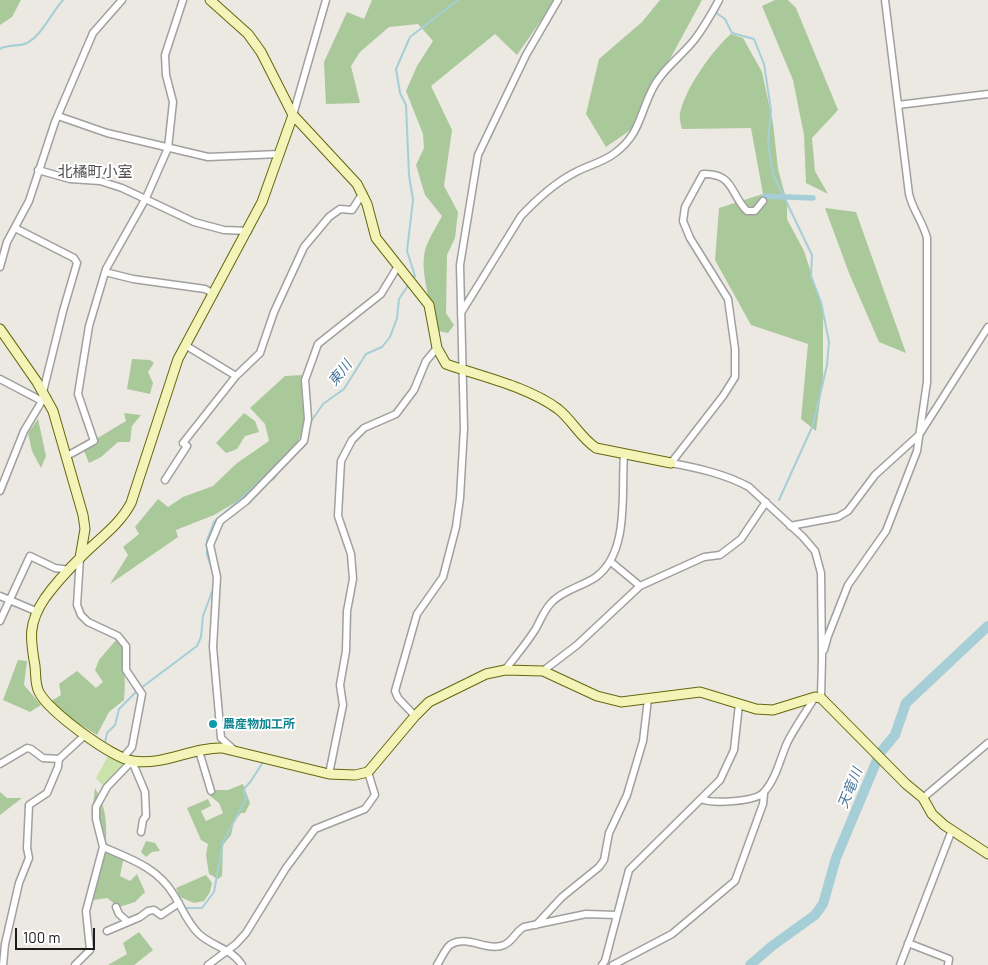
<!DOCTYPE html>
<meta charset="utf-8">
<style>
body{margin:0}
#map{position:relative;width:988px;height:965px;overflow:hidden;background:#ece8e2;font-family:Barlow,sans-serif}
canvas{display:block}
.scale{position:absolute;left:15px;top:928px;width:80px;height:22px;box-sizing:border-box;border:2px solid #1c1c1c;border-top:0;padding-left:6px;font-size:15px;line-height:18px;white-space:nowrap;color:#1c1c1c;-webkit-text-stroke:4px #fff;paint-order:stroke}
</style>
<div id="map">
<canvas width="988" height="965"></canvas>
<div class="scale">100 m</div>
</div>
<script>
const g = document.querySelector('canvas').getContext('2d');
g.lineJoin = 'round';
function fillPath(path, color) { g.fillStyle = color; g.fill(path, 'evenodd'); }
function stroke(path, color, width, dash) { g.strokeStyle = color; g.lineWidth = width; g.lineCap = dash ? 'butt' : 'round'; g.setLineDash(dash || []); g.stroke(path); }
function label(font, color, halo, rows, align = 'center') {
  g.font = font + ' Barlow,"Noto Sans JP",sans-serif'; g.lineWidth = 4; g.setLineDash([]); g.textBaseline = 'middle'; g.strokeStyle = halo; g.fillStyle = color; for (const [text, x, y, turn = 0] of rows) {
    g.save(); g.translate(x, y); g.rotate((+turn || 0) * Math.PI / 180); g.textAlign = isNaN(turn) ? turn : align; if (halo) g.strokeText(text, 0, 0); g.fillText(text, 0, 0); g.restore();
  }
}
const grass = new Path2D(`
 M108,756L126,764L104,787L96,778Z`);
const forest = new Path2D(`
 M0,0H21L12,17L0,25Z
 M372,0H555L517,55L495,34L431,86L452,130L444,186L458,212L455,238L447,255L446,313L454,325L448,333L438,331C432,309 418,269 426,247C430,236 437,226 442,216L425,195L416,165L424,148L423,134L406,91L417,66L433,41L418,24L389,27L360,52L351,66L360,103L326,104L324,62L347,12L364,19Z
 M660,0H702L632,129L606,147L586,114L599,59L642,22Z
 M775,0H788L796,8L838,110L812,138L815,171L828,194L806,183L804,135L793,80L762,6Z
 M731,34L743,38L762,72L773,123L778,169L787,202V219L804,251L823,310V377L816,431L801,419L808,344L751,325L715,260L719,208L763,194L751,128L682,129C681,125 679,118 680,114C684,90 713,49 731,34Z
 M825,208L856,212L906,353L879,342L849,273Z
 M132,359L150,360L154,363L148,372L153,383L150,394L127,389Z
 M303,375L310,409L302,434L275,479L214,515L176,530L178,537L110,584L128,555L123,547L139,534L135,527L158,499L168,507L183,497L213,486L237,463L269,441L265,424L250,408L285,376Z
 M124,413L141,415L132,426L130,442H118L101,457L89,463L84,451L96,444V439L126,421Z
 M244,413L255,421L259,432L245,436L237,449L226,453L216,443Z
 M38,419L46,456L41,468L32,451L28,433Z
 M116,640L123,647C124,666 126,681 124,700L109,712L97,735L76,722L51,701L61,695L59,684L77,671L96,688L103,682L95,670L99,660Z
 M18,660L27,661L24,685L41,705L30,712L3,700Z
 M243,784L250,803L245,813H241L234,822L231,835L223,845L222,876L218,879L209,874L206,855L208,844L201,840L187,808L208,799L211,806L201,811L206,821L223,813L219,803L210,796L214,790H228Z
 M95,788C105,806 107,819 106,840L99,848L93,805Z
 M0,792L7,798H22L0,815Z
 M146,841L155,843L160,851L152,852L146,857L141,852Z
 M105,851L124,856L120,876L130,881L137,874L145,892L135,902L119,907L107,898L94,900L92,895Z
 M206,875L212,883L210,892L204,901L194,903L180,897L176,888Z
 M139,932L153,950L134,965H108L127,954L123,943Z`);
const stream = new Path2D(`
 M715,12L725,19L732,33L754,39L764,64L771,110L768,142L773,174L812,255L811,276L821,302L829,342L827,365L813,425L779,500
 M0,49C7,44 19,47 27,43C43,34 51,13 63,0
 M413,278L415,276L407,251L413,200L409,175L406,105L400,93L396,69L410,37L458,0
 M310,423L323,404L344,389L366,354L382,347L390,337L397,318L399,299L409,284
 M213,572L207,555V540L214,522L244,496L298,444
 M141,688L197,646L201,637L203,616L213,589
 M105,743L107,733L115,725L119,709L137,691
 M184,908H202L214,892L223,842L246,799L244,789L251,781L263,762`);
const canal = new Path2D(`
 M764,196L813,198`);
const river = new Path2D(`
 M750,965L772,946L815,915L823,904L836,858L880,753L895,735L906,703L988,626`);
const street = new Path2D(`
 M898,105L988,94
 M293,115L326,0
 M58,116L107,133L208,157L280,154
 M38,170L70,179L100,181L122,188L194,222L224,230L248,231
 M763,201L755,211H747C730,194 734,173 703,174L685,207L683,221L690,238L728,299L735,349V377L723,396L671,463C698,468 725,474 749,487L803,537L815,551L821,573L822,658L821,698
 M15,228L74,258L77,263L63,311L43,392
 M0,267L7,242L29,201L55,122L93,33L122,0
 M105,272L133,279L205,289L214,294
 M461,313L521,216C537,199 553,184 574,173C588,165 602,163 615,153C639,135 639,117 651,92C660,71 681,57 695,39C704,27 712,13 719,0
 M185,345L236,376
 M0,379L42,401
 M67,456L94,441L78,394L89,326L106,269L146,198L168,148L173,102L166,75L165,55L183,0
 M165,480L187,446L183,443L236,376L260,353L274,312L304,247L329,217L340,209L352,210L363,193
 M0,491L24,431L42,401L47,398
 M790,526L838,517L848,511L875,475L919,435L988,327
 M80,558L77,605L81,615L88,622L118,636L126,646V670L142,694L132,747L122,759
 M611,562L640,586
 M0,596L38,612
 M0,621L30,556L55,568L70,570
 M824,650L828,636L848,585L886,531L917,451L927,382V238C923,222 913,211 909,194L885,0
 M505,670C515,657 526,644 535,630C541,620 544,609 553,601C564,590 583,586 596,577C630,552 621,492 624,455
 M543,671L577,645L640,586L704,557L720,555L741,539L766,502
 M415,716L398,698L395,691L417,614L443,577L456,527L460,498L464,428L460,265L478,155L526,55L558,0
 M233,749L221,738L213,647L217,577L210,545L220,521L246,501L304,441L308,419L305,380L318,344L381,294L398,266
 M199,751L211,791
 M0,764L27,748L31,749L43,758L59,759
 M329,774L343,705L340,685L346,651L347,611L353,579L351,554L338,516L341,461L352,440L364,428L396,414L414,390L426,361L437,348
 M923,798L988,743
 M701,799C712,804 756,802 764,792C776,779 780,759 787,743C795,727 806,712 815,697
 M103,847C131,859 158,868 174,895C182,908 188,924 199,934C213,947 231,948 242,965
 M116,907L119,914L128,922
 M536,925L562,897L599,867L604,860L609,833L627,795L643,741L648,699
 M107,931L140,917L148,911L154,910L161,915L179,903
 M908,943L949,959L948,965
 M3,965L5,944L19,883L29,858L27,848L29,805L47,793L58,767L59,759L85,735
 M75,965L90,950L86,911L103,847L96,819V807L107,787L132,761L145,792L146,816L143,820L141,832
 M208,965L236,944L246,933L286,868L315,829L365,809L375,795L368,772
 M437,965C441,959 445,949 450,945C467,934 487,952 504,945C513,941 516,931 524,927L586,914L616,915
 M602,965L605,961L629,870L720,780L734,750L739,704
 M613,965L672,934L735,881L763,804L764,794
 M900,965L952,830`);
const secondary = new Path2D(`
 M210,0L248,34L261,52L293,115L357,184L367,204L376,238L429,305L437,348L446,364C482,377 527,386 558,409C572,420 580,437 596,448L671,463
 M293,115L262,202L178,359L131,503C119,526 98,539 80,558C68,570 55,584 45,598C28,623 30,638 35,666C36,675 35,685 39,692C48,711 112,758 133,761C164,766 192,747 222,748L329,774L355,775L368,772L415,716L429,702L486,674L505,670L543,671L597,696L621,702L700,692L756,709L773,710L815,697L821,698L906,784L923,798L932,814L944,825L988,854
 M0,329L37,382L53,411L83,515L85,529L80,558`);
const markers = [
 [213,724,5,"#0f9aa8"]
];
const cultureNames = [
 ["農産物加工所",223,724]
];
const waterNames = [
 ["東川",340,373,-52],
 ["天竜川",850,788,-68]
];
const quarterNames = [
 ["北橘町小室",95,172]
];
fillPath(grass, '#c9e3ab');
fillPath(forest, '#aac99a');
stroke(stream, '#a5ced7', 2);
stroke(canal, '#a5ced7', 5.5);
stroke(river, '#a5ced7', 10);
stroke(street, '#a0a0a0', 9);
stroke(secondary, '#63680d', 11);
stroke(street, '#fff', 6);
stroke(secondary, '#f4f4b8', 9);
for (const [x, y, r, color] of markers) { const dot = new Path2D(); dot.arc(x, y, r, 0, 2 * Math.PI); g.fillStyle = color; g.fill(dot); stroke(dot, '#fff', 2); }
label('bold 12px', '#0d838f', '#fff', cultureNames, 'left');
label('italic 14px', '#4d799c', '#fff', waterNames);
label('15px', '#4f4f4f', '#fff', quarterNames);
</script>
